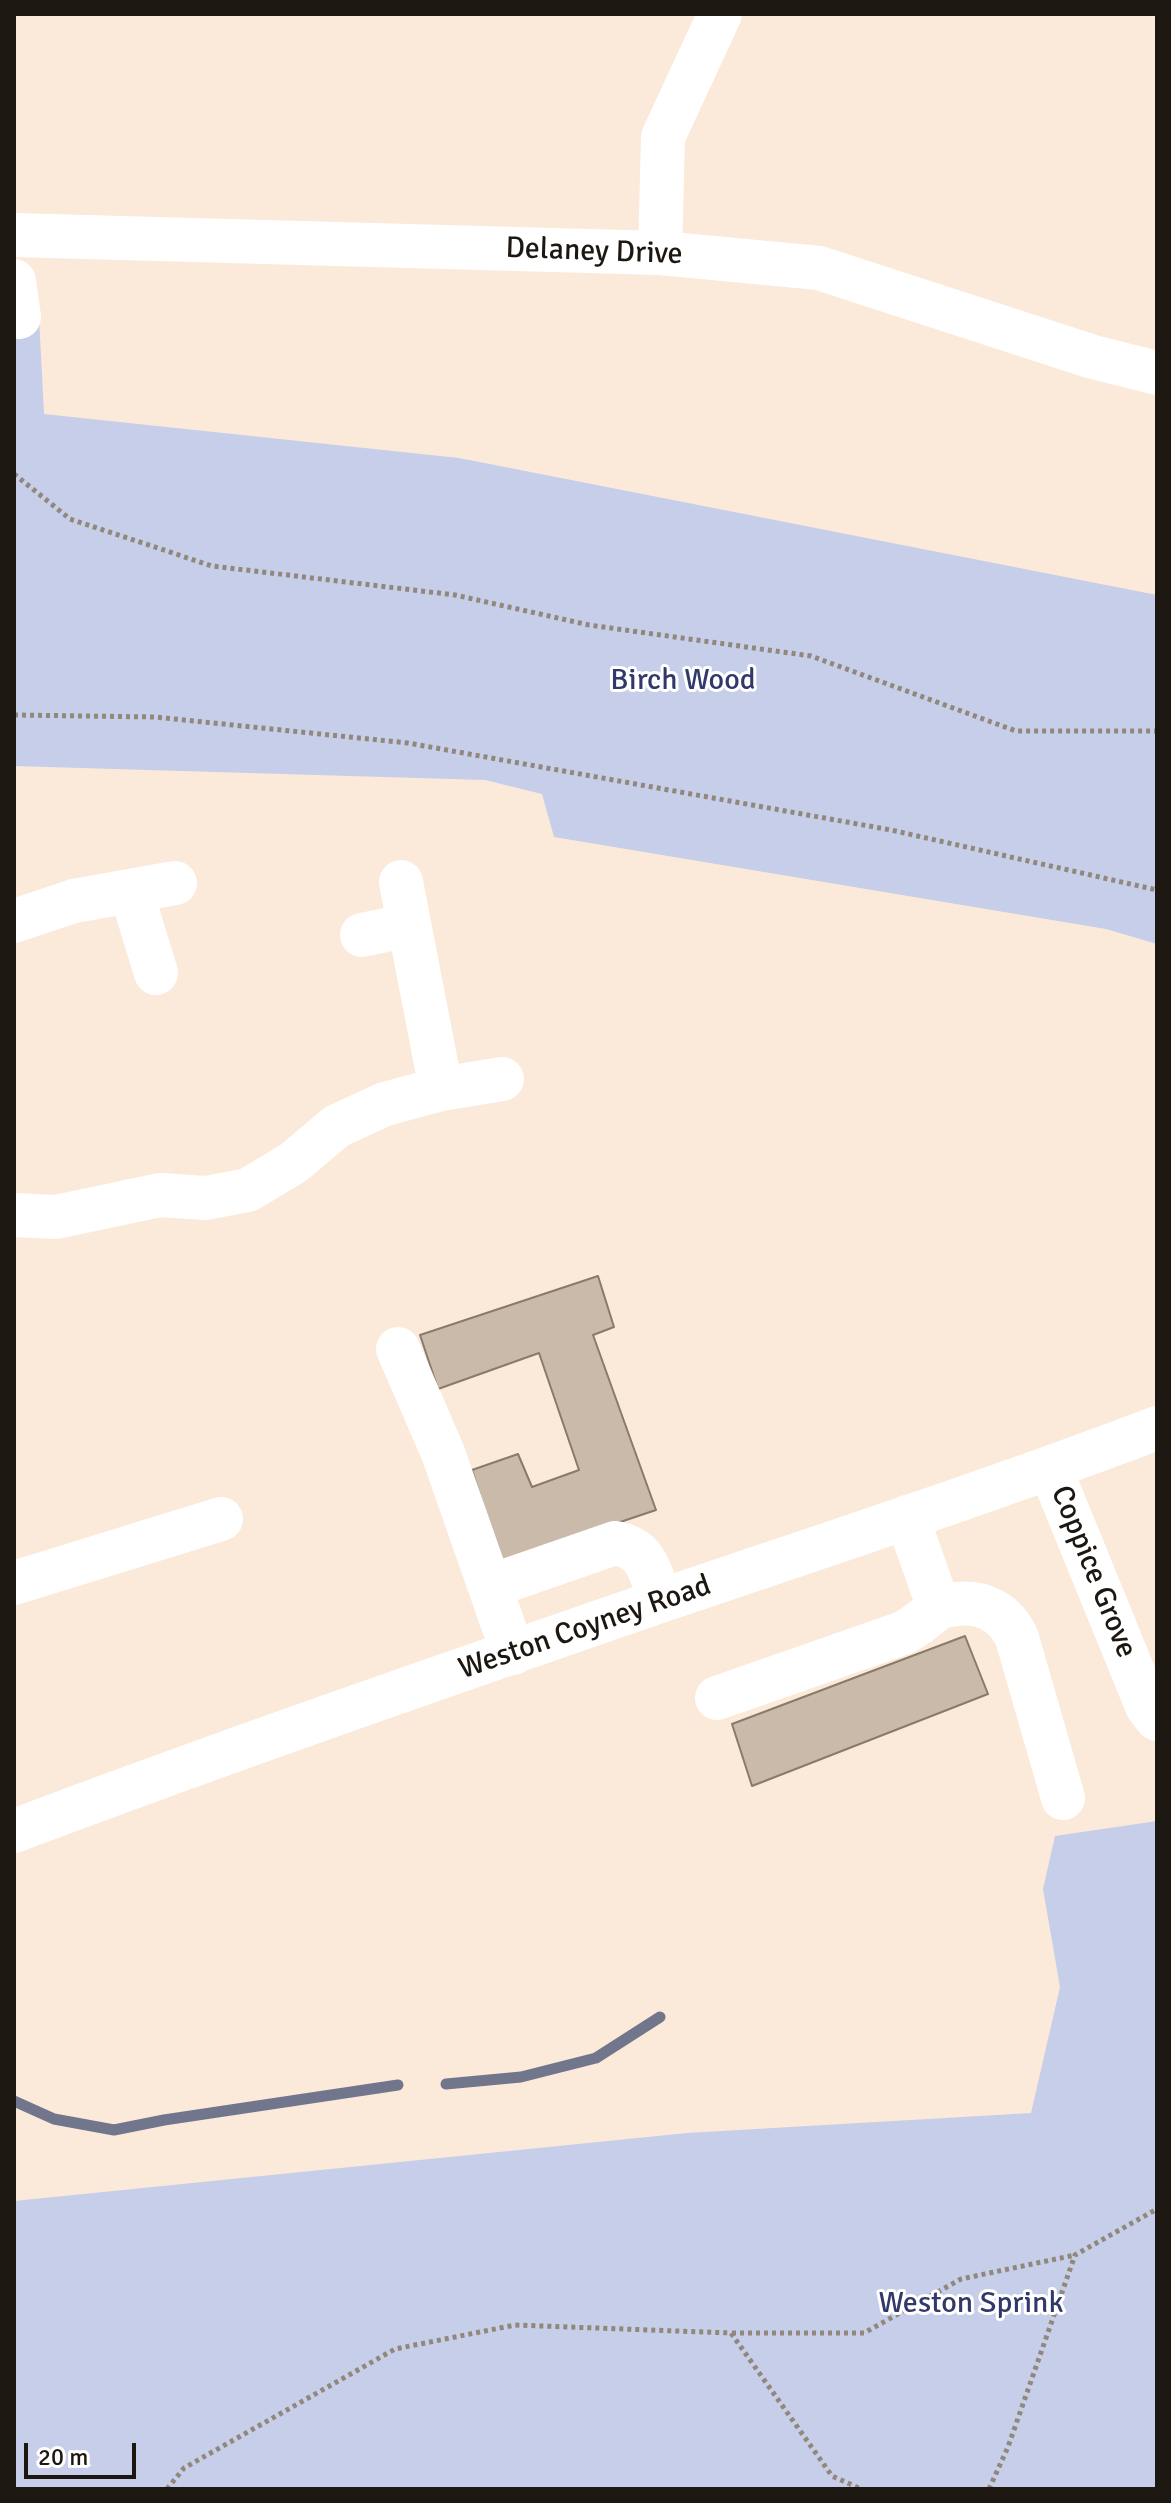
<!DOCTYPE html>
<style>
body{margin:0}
#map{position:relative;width:1171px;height:2503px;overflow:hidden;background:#fbead9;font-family:Signika,sans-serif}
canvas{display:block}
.frame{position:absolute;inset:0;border:16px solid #1d1711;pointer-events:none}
.scale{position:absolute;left:24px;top:2443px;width:112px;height:36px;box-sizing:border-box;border:4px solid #1d1711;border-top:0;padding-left:10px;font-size:24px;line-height:28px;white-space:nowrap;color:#1d1711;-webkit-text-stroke:6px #fff;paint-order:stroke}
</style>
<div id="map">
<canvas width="1171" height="2503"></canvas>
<div class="frame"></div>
<div class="scale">20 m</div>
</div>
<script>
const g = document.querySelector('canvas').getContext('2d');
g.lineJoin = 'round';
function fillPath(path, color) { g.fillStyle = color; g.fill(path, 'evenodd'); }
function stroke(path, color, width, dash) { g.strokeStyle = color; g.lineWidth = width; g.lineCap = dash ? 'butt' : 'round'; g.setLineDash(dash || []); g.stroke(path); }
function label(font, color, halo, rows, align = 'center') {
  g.font = font + ' Signika,sans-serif'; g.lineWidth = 6; g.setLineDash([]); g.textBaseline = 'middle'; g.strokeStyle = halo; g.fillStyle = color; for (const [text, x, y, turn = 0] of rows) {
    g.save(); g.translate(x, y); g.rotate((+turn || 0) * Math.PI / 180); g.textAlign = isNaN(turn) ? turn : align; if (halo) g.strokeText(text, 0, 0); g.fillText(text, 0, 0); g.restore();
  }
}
const green = new Path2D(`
 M14,317H39L44,414L459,458L1157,595V944L1106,929L554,837L542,794L485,780L14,766Z
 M1157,1821V2489H14V2201L687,2133L1031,2113L1060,1987L1043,1889L1055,1836Z`);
const stream = new Path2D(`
 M446,2084L521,2077L596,2058L660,2017
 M14,2101L54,2119L114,2130L164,2120L398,2085`);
const building = new Path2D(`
 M598,1276L614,1327L593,1335L656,1510L501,1562L472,1470L518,1454L532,1487L579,1470L539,1353L438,1389L420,1335Z
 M965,1636L988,1694L752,1786L732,1724Z`);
const path = new Path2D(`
 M14,474L70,519L212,566L455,595L589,625L811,656L1016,731H1157
 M14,715L155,717L408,743L891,830L1157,890
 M732,2333H864L961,2279L1075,2255
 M167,2489L184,2468L395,2349L515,2325L731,2333L832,2476L861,2489
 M989,2489L1008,2447L1075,2255L1157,2209`);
const minor = new Path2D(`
 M14,235L660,253L819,268L1093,357L1157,373
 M660,253L663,137L720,14
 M14,281L19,317
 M131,891L156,973
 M14,921L74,901L175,883
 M362,935L409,925
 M441,1089L502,1079
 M14,1215L56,1217L160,1195L206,1198L248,1190L293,1163L337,1126L385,1104L441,1089L401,882
 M398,1349L443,1453L513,1653
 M1050,1468L1147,1706L1157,1719
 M907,1517L939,1608
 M14,1583L221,1519
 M491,1586L615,1543C649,1549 650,1573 660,1601
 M717,1698L903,1633C917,1626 926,1617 939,1608C944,1605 951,1605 957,1604C985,1601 1006,1614 1017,1638L1063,1798
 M14,1831C229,1750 446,1675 663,1600C828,1544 994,1490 1157,1428`);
const streetNames = [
 ["Delaney Drive",594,252,2],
 ["Coppice Grove",1093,1572,68],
 ["Weston Coyney Road",585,1628,-19]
];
const parkNames = [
 ["Birch Wood",683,681],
 ["Weston Sprink",971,2304]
];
fillPath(green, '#c6cee9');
stroke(stream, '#71768d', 11);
fillPath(building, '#cabaaa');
stroke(building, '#897a6a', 2);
stroke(path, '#92877b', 5, [4, 4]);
stroke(minor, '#fff', 44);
label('30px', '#1d1711', '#fff', streetNames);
label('30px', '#31396a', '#fff', parkNames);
</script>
